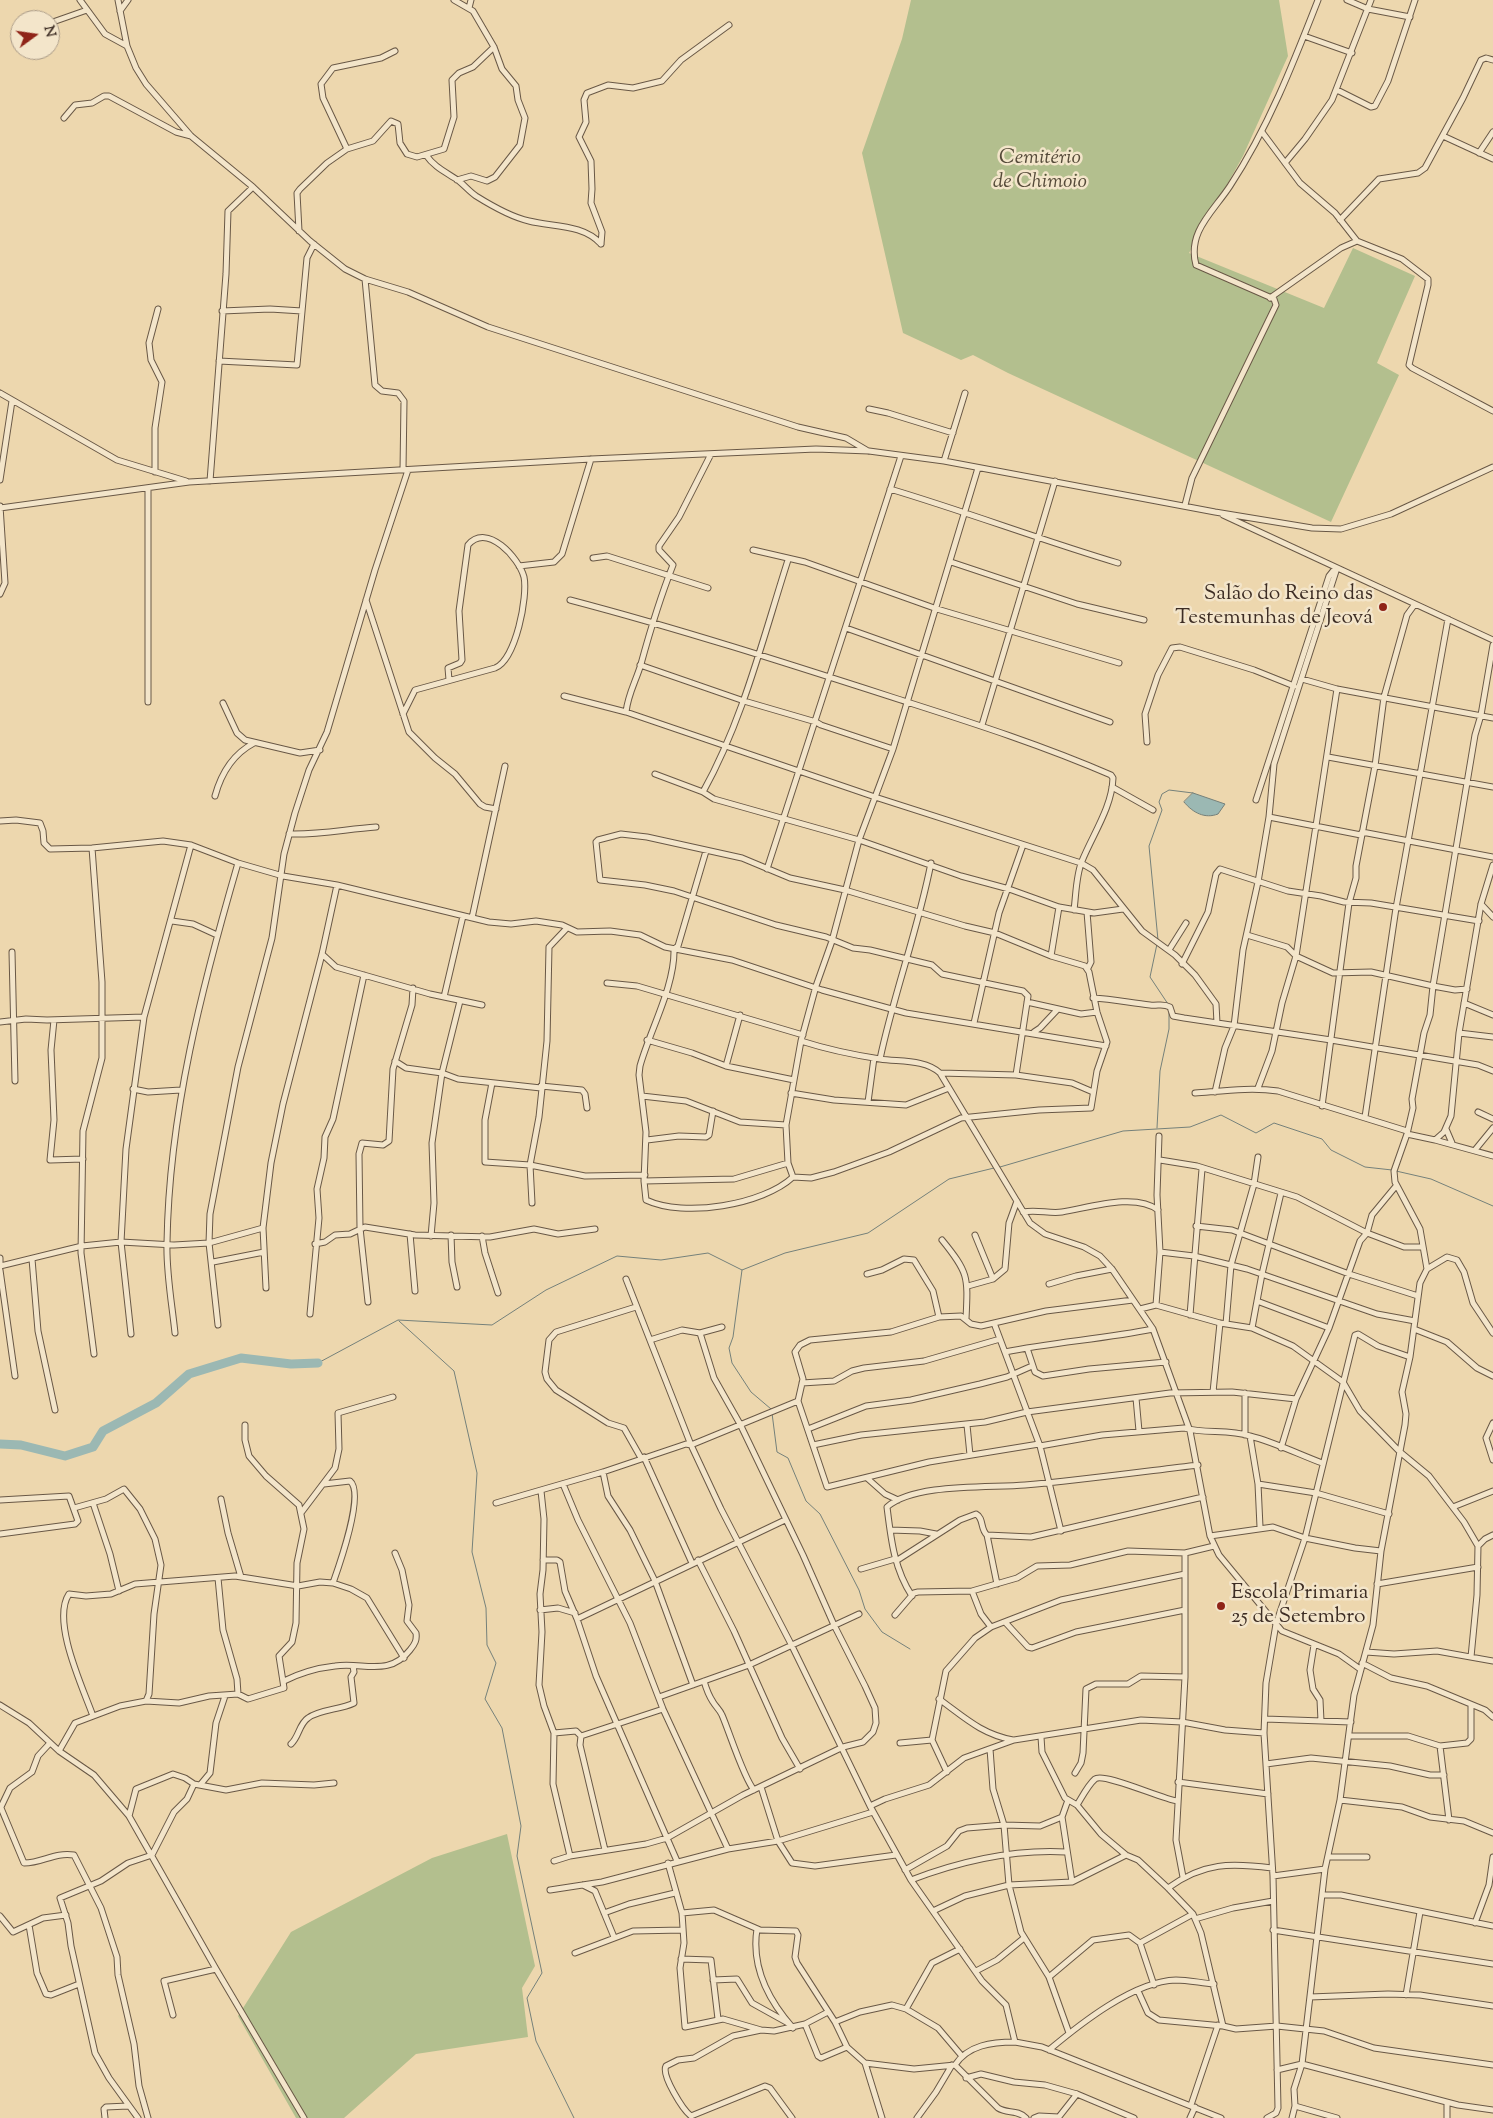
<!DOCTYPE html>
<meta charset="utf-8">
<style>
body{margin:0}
#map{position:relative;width:1493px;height:2118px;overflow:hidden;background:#edd7ae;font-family:"Sorts Mill Goudy",serif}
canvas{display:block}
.north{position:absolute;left:10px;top:10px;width:50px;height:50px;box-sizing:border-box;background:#f3e5ca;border:1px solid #aa9b88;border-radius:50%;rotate:76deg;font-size:14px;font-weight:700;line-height:20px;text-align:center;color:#3d2d24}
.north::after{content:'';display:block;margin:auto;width:18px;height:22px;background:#8f2418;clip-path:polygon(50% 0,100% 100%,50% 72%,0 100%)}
</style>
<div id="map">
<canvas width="1493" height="2118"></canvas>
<div class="north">N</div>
</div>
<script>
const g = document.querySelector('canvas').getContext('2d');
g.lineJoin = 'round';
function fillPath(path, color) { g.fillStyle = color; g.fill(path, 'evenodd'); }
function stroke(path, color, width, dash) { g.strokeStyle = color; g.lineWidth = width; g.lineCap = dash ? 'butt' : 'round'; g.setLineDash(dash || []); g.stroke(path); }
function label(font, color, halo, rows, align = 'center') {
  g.font = font + ' "Sorts Mill Goudy",serif'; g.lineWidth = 5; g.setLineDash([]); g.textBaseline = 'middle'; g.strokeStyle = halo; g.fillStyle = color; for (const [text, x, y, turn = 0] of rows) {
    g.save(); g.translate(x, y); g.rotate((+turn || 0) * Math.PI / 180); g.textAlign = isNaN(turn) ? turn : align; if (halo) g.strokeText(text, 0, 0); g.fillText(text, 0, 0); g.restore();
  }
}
const green = new Path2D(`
 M911,0H1279L1288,56L1243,156L1189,253L1324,308L1353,248L1415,276L1377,363L1399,375L1331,522L1008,373L973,355L961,360L903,333L862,153L902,39Z
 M507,1834L535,1966L522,1988L528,2037L416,2054L344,2118H296L238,2016L291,1932L432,1858Z`);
const water = new Path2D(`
 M1193,793L1225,804L1218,814C1205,819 1193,813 1184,802Z`);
const stream = new Path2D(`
 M1158,940L1149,846L1162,810L1159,802L1162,794L1169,790L1193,793
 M1157,944L1150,977L1168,1004
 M1157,1128L1160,1071L1169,1029V1013
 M1000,1167L1123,1131L1190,1127L1221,1115L1256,1133L1274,1123L1322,1139L1331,1150L1365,1167L1392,1170
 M1396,1171L1431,1179L1493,1206
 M742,1270L733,1337L729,1348L732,1363L751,1392L771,1409
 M399,1321L454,1371L477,1473L472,1552L486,1608L487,1645L496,1663L485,1699L502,1728L521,1826L517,1856L542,1973L527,1998L536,2041L574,2118
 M318,1363L398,1320L492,1325L546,1290L617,1256L661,1260L708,1253L742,1270L785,1253L868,1233L949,1179L994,1168
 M772,1413L777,1452L788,1458L806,1501L820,1514L859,1590L865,1609L882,1632L910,1649`);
const river = new Path2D(`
 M0,1444L21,1445L65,1456L93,1447L103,1431L156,1403L189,1374L241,1358L291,1364L318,1363`);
const minor = new Path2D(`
 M80,0L105,34L127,46
 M118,0L127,46L136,68L146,84L191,136L253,187L310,241L345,269L365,279L408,292L488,327L798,427L846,438L868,451
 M454,0L473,11L494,47L502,69L516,86L518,100L525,118L520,145L495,177L487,181L471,176L457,180
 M1347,0L1368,9L1410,17
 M469,8L471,0
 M120,11L128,0
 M50,23L87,10
 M1304,36L1352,53
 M1337,90L1371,107L1375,106L1388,81L1415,0
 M64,118L75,105L92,103L104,96H109L176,132L191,136
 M1262,132L1300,183L1335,213L1357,241L1402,259L1428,279V285L1409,365L1412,368L1493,411
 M1443,136L1493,159
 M347,149L323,98L321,84L333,68L381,58L395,51
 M1479,153L1493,132
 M426,155C435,168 446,172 459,181C465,186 470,192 476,196C492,206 511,217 529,221C553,227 583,224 601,244
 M1285,163L1305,139L1332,100L1371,0
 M1340,220L1379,179L1418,173L1425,168L1463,98L1481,60L1486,58L1493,60
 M299,231L297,193L300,189L327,163L347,149L373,141L391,121L398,124L400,143L407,154L417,157L444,149L454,117L452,80L459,73L473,67L494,47
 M601,244L602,232L591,203L592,189L591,161L579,137L586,122L584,100L587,93L608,85L633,88L662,81L681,60L729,25
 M365,279L375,385L382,391L398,393L404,401L403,470
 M1270,298L1341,248L1357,241
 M222,311L270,309L302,311
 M219,361L297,365L307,258L314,244
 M0,393L117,460L186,481
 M869,409L888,413L953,433
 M944,461L965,393
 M155,472V428L162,382L151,360L149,343L158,309
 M0,480L12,401
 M210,481L226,274L228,211L253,187
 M890,489C967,512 1041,540 1118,563
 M1185,505L1192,478L1276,305L1274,299L1196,265C1187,232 1213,212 1230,186C1268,128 1293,64 1318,0
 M0,508L189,482L591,459L816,449L869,451L944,461L1215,512L1312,528L1341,529L1391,514L1493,467
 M1223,515L1493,640
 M753,550L805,562L937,609L1119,663
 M593,558L607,556L708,588
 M951,562L1077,604L1144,620
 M519,566L554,562L562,554L591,459
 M0,594L5,583L0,506
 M366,600L409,732L435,758L455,774L480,804L485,807L496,809
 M570,600C684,630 795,666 907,702C976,724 1044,746 1111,775L1113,778C1112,807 1093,834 1082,861C1076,875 1076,895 1074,910
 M846,628L1110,722
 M640,665L744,701L816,722L821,725L893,749
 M1302,679L1337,689L1493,718
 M564,696L626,712L875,797L1081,863L1093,870L1142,931L1175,955L1195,975L1216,1004L1217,1023
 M148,702V489
 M223,703L237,733L245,740L300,753L320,750
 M626,712C628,694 636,681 641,664C650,631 660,598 673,565L659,550V546L679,517L711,454
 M403,714L415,690L495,668C516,660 528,596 524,577C519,558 487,522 468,545L459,611L462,660L460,663L448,668L449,680
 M982,725L1055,481
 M1147,742L1145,714L1158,675L1172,648L1180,647L1254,670L1294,686
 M1328,757L1493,787
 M655,774L703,792L714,799L859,840L961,876L1009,889L1059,907L1094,913L1123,909
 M1112,787L1153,810
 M703,792C743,720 763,638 788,560
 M215,796C221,774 233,754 254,743
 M1256,800L1329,576L1333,571H1336
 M1269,817L1361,835
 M0,821L16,820L40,823L43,831L44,843L50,849L92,848L163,841L191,845L238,863L283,876L337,885L489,922L511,924L536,921L562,925L577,932L610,931L640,935L665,947L732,960L822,990L906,1013L1106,1046
 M1362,832L1493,857
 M289,834C319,835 347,829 376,827
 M92,848L102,982V1058L83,1131L81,1253L94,1354
 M706,851L678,946L674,949C675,986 650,1030 640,1066L639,1075L646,1132L644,1181L646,1200C684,1218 763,1205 793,1177L811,1178L834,1172L889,1152L961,1118L1039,1110L1091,1108L1097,1071L1107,1042L1097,1012L1089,972L1085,966L1051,956L995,933L965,926L845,890L790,878L742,858L647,837L621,834L598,840L596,842L600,880L645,885L674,891L776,925L826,937L853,948L870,950L932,965L942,974L1023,991L1028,996L1016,1075
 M767,869L901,456
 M1481,904L1493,917
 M1087,912L1091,962L1088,968
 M472,918L505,766
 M172,921L193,924L217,935
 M1247,935L1287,947L1296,956L1333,973L1371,972L1433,986L1455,990L1467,989
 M1169,950L1186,923
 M12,952L15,1081
 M322,954L336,967L430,994L482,1005
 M1051,956L1059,907
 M1182,964L1208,912L1216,874L1220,869L1288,891L1321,896L1344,902L1371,903L1479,921
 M607,983L637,986L803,1035
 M444,997L463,916
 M1093,998C1113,999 1131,1003 1150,1005C1158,1006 1163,1003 1170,1007L1173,1016L1184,1018L1331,1040L1478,1065L1493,1071
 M1027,1002L1081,1014L1097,1012
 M1464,1003L1493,1015
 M54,1020L51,1050L54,1120L50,1160L83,1159
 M0,1022L26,1019L47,1020L144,1017
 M974,1023L999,913L1023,845
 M1034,1032L1040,1028L1057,1010
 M1459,1033L1493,1037
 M647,1040L692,1053L726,1066L794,1080
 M801,1041C826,1049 854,1055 880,1059C899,1062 925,1059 940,1073L1030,1223L1045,1234L1084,1247L1100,1256L1112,1269L1153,1329L1190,1431L1210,1536L1219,1555L1282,1631L1339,1654L1360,1669
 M880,1059C894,993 918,930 931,863
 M395,1061L406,1068L442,1073L458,1079L541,1088
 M726,1066L740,1015
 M940,1073L1016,1075L1072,1083L1093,1092
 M492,1083L485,1120V1162L530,1165L585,1176L645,1175
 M541,1086L582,1090L585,1094L587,1108
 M1258,1088L1272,1051L1282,1003L1296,956L1337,689
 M133,1089L148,1092L181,1090
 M1215,1092L1225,1048L1234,1026L1243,950L1258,882L1269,817L1274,764L1337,568
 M791,1093L834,1100L906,1105L949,1088
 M1195,1093C1222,1091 1251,1087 1278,1091L1407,1131
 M642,1096L686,1101L740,1122L786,1125
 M868,1102L874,1058
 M1322,1106L1349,903L1356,878V866L1375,766L1384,697L1407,615L1415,604
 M1478,1112L1493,1119
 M1365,1117L1396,908L1448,619
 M1446,1129L1452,1143
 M1407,1134L1413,1108L1412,1099L1424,1033L1430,1015L1433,986L1475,735L1481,715L1493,645
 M647,1140L679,1136L706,1137L709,1135L713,1111
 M1435,1140L1493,1156
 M1475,1150L1493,1128
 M1160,1160L1197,1166L1297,1197L1367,1233L1404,1247H1423
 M793,1177L788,1163L786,1125L801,1041L816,986L832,941L859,840L893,749L978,468
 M644,1181L734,1179L788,1163
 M532,1203L530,1165L539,1117L547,1041L549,947L567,928
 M1023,1212C1037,1209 1049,1214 1062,1212C1088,1208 1135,1192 1158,1210
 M1196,1226L1232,1230L1349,1274L1418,1296
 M410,1234L415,1291
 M451,1235L452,1262L457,1287
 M975,1235L993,1279
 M431,1236L434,1203L432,1143L442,1073L460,1001
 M482,1236L485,1253L498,1293
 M942,1240C969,1273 968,1277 966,1319
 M315,1244L325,1242L335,1235L350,1234L365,1227L415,1235L490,1237L534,1229L558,1234L595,1229
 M1160,1252L1194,1256L1247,1269L1377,1314L1415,1321
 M0,1258V1267
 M32,1259L38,1331L55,1410
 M213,1262L264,1252
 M0,1266L82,1246L121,1242L174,1245L209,1243L263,1228
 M1427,1269L1447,1257L1457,1260L1464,1272L1473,1303L1493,1333
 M0,1270L15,1376
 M867,1274L882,1270L904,1259L914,1260L933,1291L939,1317
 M1049,1284L1076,1276L1112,1269
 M968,1286L993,1279L1005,1269L1009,1223L1017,1201
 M266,1288L263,1228L271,1163L283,1104L322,954L337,885
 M1133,1300L1046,1311L981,1326L971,1324L961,1316L939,1317L891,1332L810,1340L800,1345L795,1352L803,1379L798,1401L691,1445L721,1509L791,1644L870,1806L911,1880L982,1981L1006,2005L1015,2042L1042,2047L1221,2118
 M1257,1301L1329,1328
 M368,1302L360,1228L359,1154L362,1143L383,1145L389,1141L393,1069L412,1005L413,988
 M1156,1305L1160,1252L1157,1195L1159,1136
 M636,1307L556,1332L549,1340L545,1372L547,1379L556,1390L608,1423L624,1428L641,1458
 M1140,1309L1156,1305L1220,1323L1252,1328L1293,1346L1343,1382L1360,1411L1400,1452L1429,1476L1464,1522L1478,1546
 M310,1314L319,1218L317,1189L324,1158L325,1137L333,1119L364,975
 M1190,1315L1202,1169
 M994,1323L1040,1446L1061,1531
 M1226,1324L1231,1265L1254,1184L1258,1157
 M218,1325L209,1243L210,1214L238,1067L272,938L284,854L295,813L309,770L327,732L375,570L408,470
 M1252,1328L1262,1274L1281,1193
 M1414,1329L1447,1342L1477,1368L1493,1376
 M175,1333C172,1304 166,1272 167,1243C169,1113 202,987 238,863
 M131,1334L121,1242L126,1149L144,1017L191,845
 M650,1340L682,1330L700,1333L722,1327
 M1027,1348L1035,1372L1043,1376L1089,1369L1166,1362
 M1005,1352C1054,1342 1104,1339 1153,1329
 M802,1383L834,1381L852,1371L864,1368L924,1361L1000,1339
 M1213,1392L1220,1323
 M1136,1398L1139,1431
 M798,1401L827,1487L929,1462L1039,1444
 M1493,1423L1486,1438L1493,1460
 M967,1425L970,1455
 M808,1429L866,1406L911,1400L980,1384L1007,1377L1032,1366
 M1245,1435V1393
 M1250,1436L1258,1484L1260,1527
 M813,1445L861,1435L985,1422L1027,1412L1170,1393L1232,1392L1296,1399
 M1040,1446L1102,1435L1184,1428C1205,1434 1228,1429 1250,1436C1274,1442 1298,1454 1322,1463
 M1281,1448L1296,1399L1329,1328L1360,1241L1367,1233L1372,1215L1396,1186
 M644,1457L692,1563
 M603,1472L608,1496L630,1530L655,1581L693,1685
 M867,1478L885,1494L898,1500
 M324,1484L350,1481C365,1493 339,1566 333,1583
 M563,1484L578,1520L630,1623L663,1709L728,1849
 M1258,1484L1316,1493L1389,1514
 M541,1491L544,1519L543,1570L540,1594L542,1632L539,1685L544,1706L554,1733L553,1784L570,1856
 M221,1499L228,1533L241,1577
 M0,1500L69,1496L78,1521L75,1524L0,1534
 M93,1503L110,1554L119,1591
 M496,1503L603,1472L686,1444L691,1445L626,1279
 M1453,1507L1493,1491
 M74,1508L106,1499L124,1489L140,1509L155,1539L161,1565L154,1614L149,1694L146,1701
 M301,1513L335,1468L339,1449L338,1413L393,1397
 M890,1530L920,1531L936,1534
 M987,1535L1031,1537L1203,1497
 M1210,1536L1273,1527L1305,1538L1355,1548L1381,1551
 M543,1560H557L560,1562L565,1591L577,1619L596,1676L677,1861
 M698,1560L734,1631L782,1738L800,1769
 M896,1561L960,1520L976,1514C984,1518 980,1529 987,1535L997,1584
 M861,1569L895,1559
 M218,1578L223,1630L237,1679L238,1694
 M1377,1584L1478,1567
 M972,1591L981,1614L991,1627
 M912,1596C894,1569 891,1539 887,1507C914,1483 989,1488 1025,1485C1082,1480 1140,1472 1198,1465
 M540,1610L558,1608L575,1613
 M895,1615L914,1593L918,1592L972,1591L1017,1578L1037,1566L1070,1565L1128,1551L1185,1553L1214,1546
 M577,1619L785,1520
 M1005,1622L1028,1647L1032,1648L1076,1632L1185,1610
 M1314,1645L1310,1670L1313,1689L1320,1700L1321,1721
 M1366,1652L1394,1654L1437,1651L1493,1661
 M1471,1657L1477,1595L1478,1546L1485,1539L1493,1535
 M1362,1663L1391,1678L1427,1686L1485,1710L1493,1717
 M284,1681C300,1673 317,1668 335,1666C364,1662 389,1677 410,1650C415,1644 417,1640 416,1633L407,1621L409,1605L402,1570L395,1553
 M704,1681C706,1688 709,1696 713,1702C716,1707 720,1710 722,1715C729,1731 744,1779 754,1790
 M659,1697L749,1665L859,1614
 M939,1699C964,1717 981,1734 1013,1740
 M0,1705L29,1723L59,1751L94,1775L129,1816L216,1969L304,2118
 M93,1716C83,1688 51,1621 69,1594L86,1596L111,1594L135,1584L235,1576L298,1586L320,1582L333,1583L351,1589L367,1598L404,1658
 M1265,1719L1351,1722
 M554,1733L576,1731L581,1736
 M581,1736L580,1745L605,1850
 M581,1736L663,1709
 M1349,1736H1408L1440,1746L1467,1743L1471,1739V1706
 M1041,1737L1042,1752L1065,1798L1077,1805L1101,1834L1126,1855L1138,1860L1168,1888L1193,1914L1201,1933L1223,2026L1236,2029L1277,2026L1324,2031L1374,2048L1493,2065
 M900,1743L932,1740
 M291,1744C299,1737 299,1724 308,1718C320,1709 340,1710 354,1703L351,1677L354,1672L353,1666
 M1440,1746L1449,1820
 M990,1749L993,1789L1004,1825L1009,1885L1021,1932L1049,1977L1069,2033
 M59,1751L75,1723L120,1706L146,1701L179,1703L209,1696L238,1694L248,1699L284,1688L279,1656L292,1642L296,1623L297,1563L304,1529L299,1505L266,1476L249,1456L245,1440V1425
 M1266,1764L1311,1758L1390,1766L1430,1775H1444
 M947,1772L932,1740L946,1671L975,1638L991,1627L1061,1600L1185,1574
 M1075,1773L1081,1763L1083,1753L1086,1689L1096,1684H1128L1141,1676L1185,1677
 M1178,1782L1268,1794
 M200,1785L210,1773L216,1723L225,1696
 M761,1787L778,1841L792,1863L815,1866L896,1855
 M1068,1800L1062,1817L1072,1882
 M1340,1800L1402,1807L1430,1817L1464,1821L1493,1833
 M1077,1805C1082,1797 1088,1785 1095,1779C1103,1772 1162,1799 1177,1801
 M870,1806L885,1799L929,1785L964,1758L1014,1740L1141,1720L1182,1722L1225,1730L1264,1733
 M1,1808L24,1863C43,1863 54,1852 74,1855L101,1908L117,1957L118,1975L134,2044L139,2086L148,2118
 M0,1809L10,1788L32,1772L38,1756L50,1743
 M129,1816L136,1789L173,1774L185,1778L194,1784L226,1790L262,1783L314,1785L334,1783
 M1328,1857H1367
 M554,1861L570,1856L646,1844L667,1838L743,1795L843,1747L863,1742L873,1732L876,1723L875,1708L865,1686L834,1625L803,1555L740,1424L714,1378L700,1333
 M668,1863L682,1913L684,1943L680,1968L685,2027L723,2019L761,2030L774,2031L805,2024L828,2012
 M905,1870L947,1846L959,1831L967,1828L1004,1825L1040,1826L1062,1817
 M1273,1876L1325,1869
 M1183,1877L1176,1840L1185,1677V1553
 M911,1880C961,1861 1012,1849 1066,1852
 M583,1885L595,1891L614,1937
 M1168,1888C1204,1862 1231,1863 1272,1868
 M550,1890L602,1882L728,1849L778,1841L873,1812
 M1324,1895H1341L1493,1926
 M933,1911L965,1896L1009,1885L1072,1882L1126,1855
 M604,1913L629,1904L675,1893
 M682,1913L714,1910L760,1930L796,1931L798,1935L795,1957L797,1963L835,2022L847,2047L865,2063L914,2069L955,2065
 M0,1916L13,1932L43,1918L66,1915
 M1195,1919L1233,1908L1273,1901
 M1475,1923L1489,1885L1493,1857
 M29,1925L37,1973L46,1994L51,1995L79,1984
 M757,1929C751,1967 769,2001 793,2028
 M1273,1930L1493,1964
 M1140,1943L1193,1914
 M575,1953L633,1931L683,1930
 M681,1959L711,1960L718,2019
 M976,1971L997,1960L1024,1938
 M1049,1977L1093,1940L1129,1935L1140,1943L1154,1985
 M713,1980L737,1979L752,2003L788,2023
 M1138,1991L1148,2013L1159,2020L1223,2026
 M1406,1995L1420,1912
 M1310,1997L1388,1994L1420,1995L1493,2006
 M906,2009L932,1963L960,1949
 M173,2015L164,1981L216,1969
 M835,2022L860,2012L892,2005L906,2009L938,2028L961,2055
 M805,2024L818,2056L821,2058L847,2047
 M761,2030L733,2036L694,2058L678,2060L666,2066C661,2075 683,2110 691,2116L765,2086L770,2088L792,2118
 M1049,2050C1080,2024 1134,1981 1176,1980C1188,1980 1201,1983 1214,1984
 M865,2063L882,2118
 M955,2065L998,2108C1007,2114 1017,2109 1026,2118
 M955,2065C968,2045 992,2042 1015,2042
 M1277,2070L1302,2064L1458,2105L1493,2110
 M966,2078L981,2074L1014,2082L1045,2085L1077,2094L1134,2118
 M1191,2105L1218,2025
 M1295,2106L1337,2118
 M105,2118L104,2109L106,2107L128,2106
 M138,2118L109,2078L95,2053L71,1946L68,1923L60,1898L101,1881L128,1863L152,1855L174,1812L187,1799L194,1784
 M917,2118L936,2092L952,2065
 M1034,2118L1039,2116L1059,2117
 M1058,2118L1077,2094
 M1190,2118L1195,2107
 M1267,2118L1276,2113L1278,2108L1273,1876L1264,1733L1266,1683L1276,1624L1305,1538L1355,1335L1358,1334L1378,1346L1410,1357
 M1292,2118L1295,2106L1294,2089L1302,2064L1325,1869L1340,1800L1354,1695L1373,1625L1381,1551L1405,1425L1406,1414L1402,1392L1410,1357L1420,1283L1427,1269L1420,1229L1395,1182L1394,1171L1407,1134L1435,1140L1444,1132L1451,1116L1459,1033L1481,904L1493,865
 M1447,2118V2103`);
const markers = [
 [1383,607,5,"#8f2418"],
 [1221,1606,5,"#8f2418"]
];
const parkNames = [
 ["Cemitério",1040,159],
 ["de Chimoio",1040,183]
];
const poiNames = [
 ["Salão do Reino das",1373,595],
 ["Testemunhas de Jeová",1373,619],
 ["Escola Primaria",1231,1594,"left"],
 ["25 de Setembro",1231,1618,"left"]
];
fillPath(green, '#b3bf8e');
fillPath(water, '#9bb8b3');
stroke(water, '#75807a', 1);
stroke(stream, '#75807a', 1);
stroke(river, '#9bb8b3', 9);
stroke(minor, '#695846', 7);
stroke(minor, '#f3e5ca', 5);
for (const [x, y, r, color] of markers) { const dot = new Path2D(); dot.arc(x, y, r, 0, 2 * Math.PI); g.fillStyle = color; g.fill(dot); stroke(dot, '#f3e5ca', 2); }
label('italic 21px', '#554a39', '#f3e5ca', parkNames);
label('21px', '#3d2d24', '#f3e5ca', poiNames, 'right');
</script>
